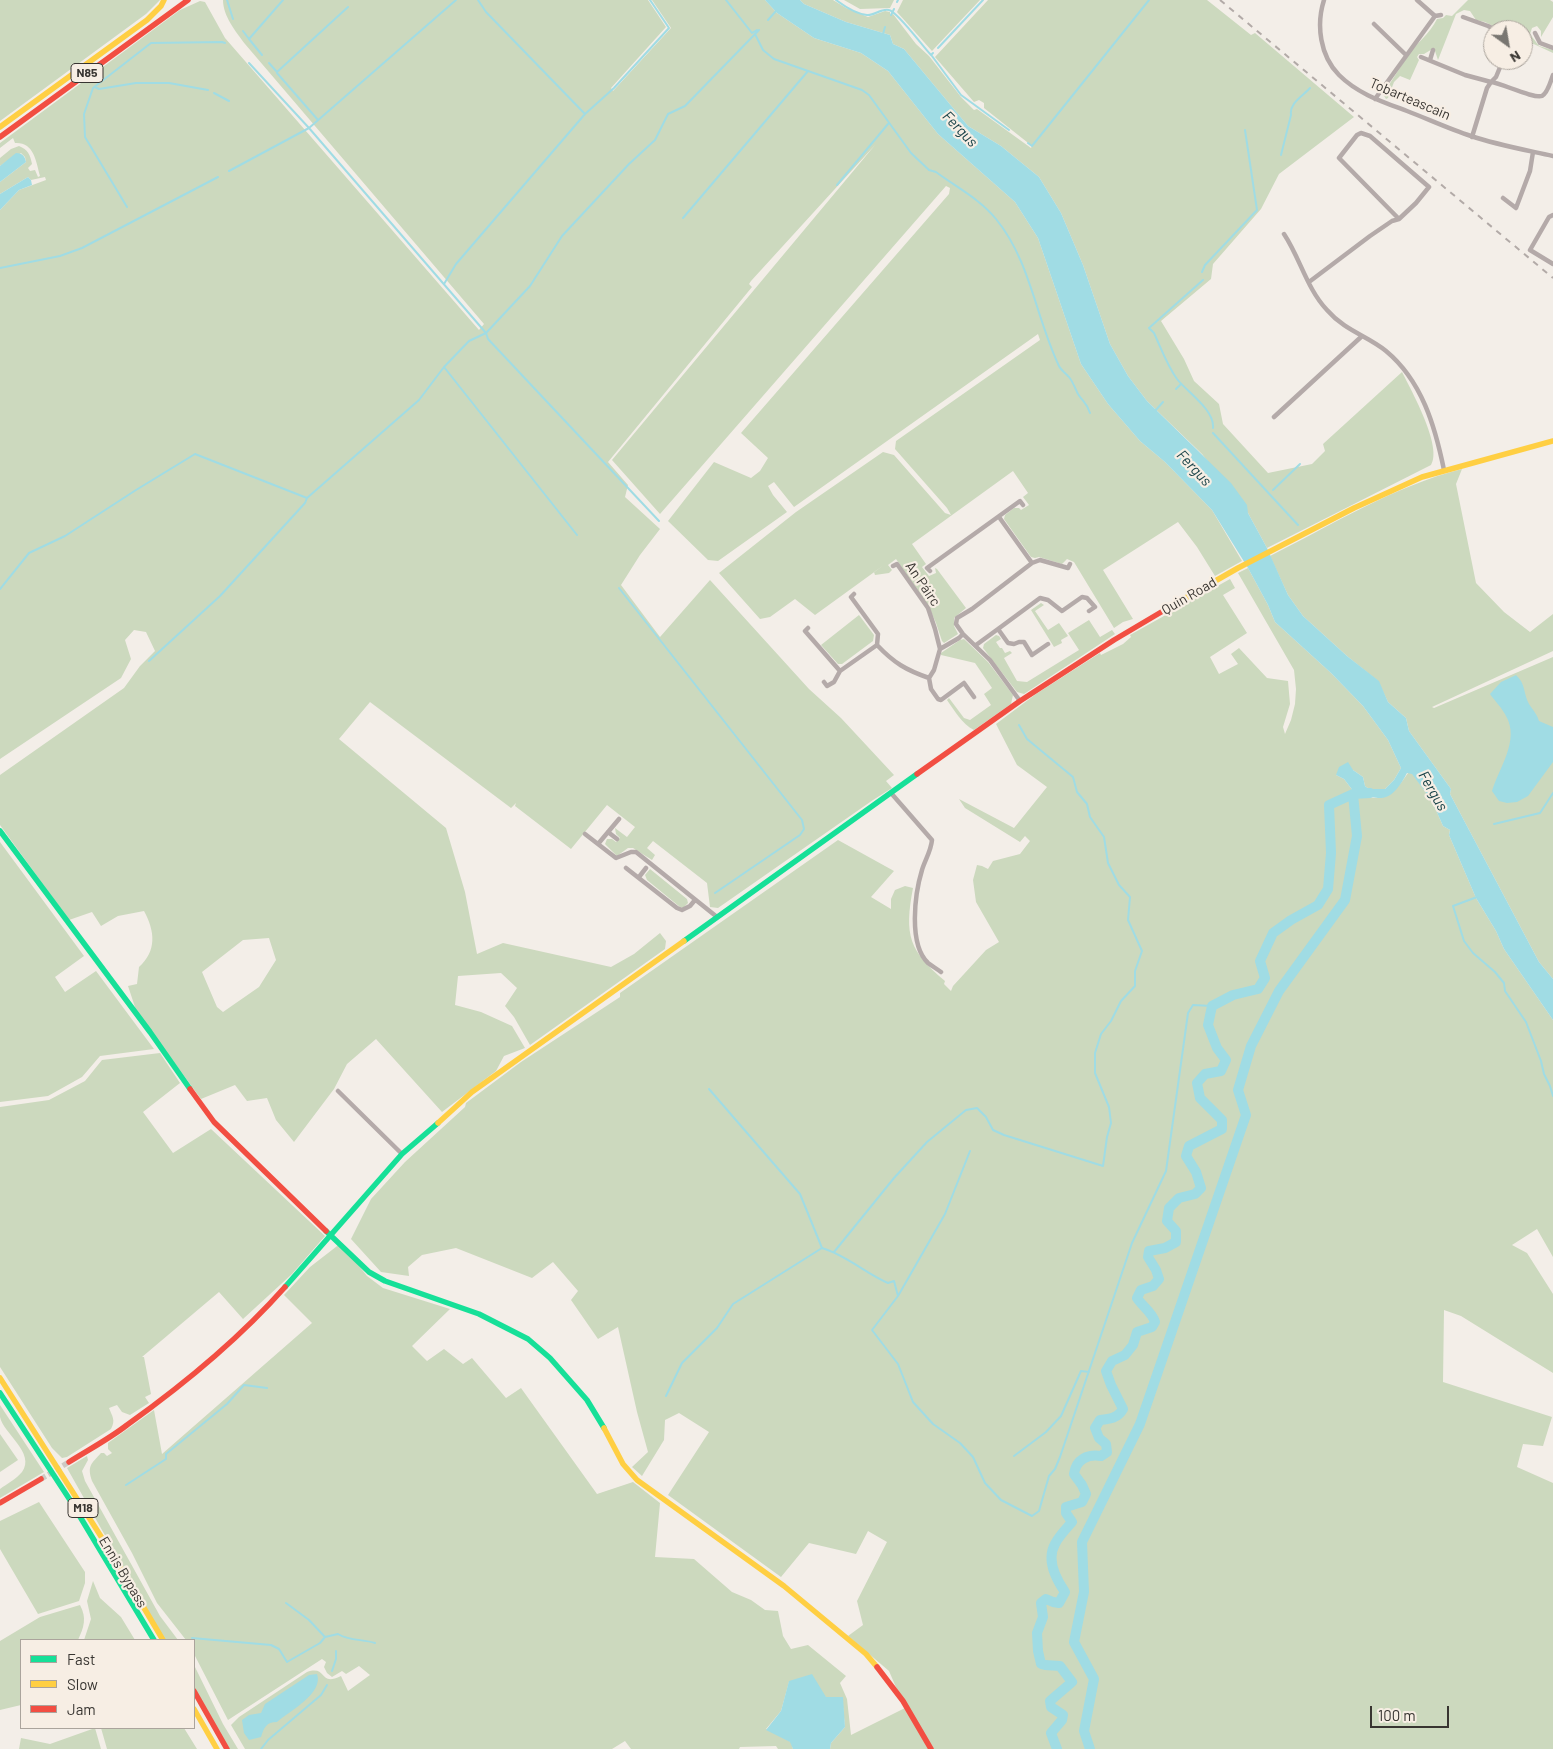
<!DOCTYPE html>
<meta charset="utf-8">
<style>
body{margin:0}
#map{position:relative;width:1553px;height:1749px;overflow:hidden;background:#f3eee8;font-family:Barlow,sans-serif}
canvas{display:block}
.legend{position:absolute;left:20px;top:1639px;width:175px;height:90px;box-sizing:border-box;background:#f7eee4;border:1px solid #aba49c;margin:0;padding:6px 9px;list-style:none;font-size:15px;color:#383531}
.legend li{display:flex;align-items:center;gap:10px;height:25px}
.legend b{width:25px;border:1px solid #aba49c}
.north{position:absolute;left:1483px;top:20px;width:50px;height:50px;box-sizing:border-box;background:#f7eee4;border:1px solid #aba49c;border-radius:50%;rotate:148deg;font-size:14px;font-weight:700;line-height:20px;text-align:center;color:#383531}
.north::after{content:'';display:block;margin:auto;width:18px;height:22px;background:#797671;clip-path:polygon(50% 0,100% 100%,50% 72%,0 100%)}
.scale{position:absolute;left:1370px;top:1706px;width:79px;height:22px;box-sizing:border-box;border:2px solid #383531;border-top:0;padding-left:6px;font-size:15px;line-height:18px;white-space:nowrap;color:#383531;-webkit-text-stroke:4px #f7eee4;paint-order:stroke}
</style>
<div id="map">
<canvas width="1553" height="1749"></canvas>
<ul class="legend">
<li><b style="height:6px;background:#16e098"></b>Fast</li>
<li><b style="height:6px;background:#ffcf43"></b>Slow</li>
<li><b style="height:6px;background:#f24e42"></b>Jam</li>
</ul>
<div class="north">N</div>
<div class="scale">100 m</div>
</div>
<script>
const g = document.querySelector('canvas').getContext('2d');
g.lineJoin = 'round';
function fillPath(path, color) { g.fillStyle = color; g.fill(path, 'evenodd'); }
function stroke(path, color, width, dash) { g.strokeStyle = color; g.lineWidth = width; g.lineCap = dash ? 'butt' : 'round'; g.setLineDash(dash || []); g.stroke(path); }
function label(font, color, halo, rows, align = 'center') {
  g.font = font + ' Barlow,sans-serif'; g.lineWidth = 4.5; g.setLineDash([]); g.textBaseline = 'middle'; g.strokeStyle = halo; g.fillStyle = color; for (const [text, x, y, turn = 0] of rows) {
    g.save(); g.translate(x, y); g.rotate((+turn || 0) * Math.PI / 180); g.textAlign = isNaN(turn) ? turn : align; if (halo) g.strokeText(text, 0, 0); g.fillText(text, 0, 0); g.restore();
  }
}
const green = new Path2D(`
 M0,0H160L146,14L0,121Z
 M223,0H648L666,27L611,88L613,91L671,28L652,0H765L777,13L814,38L861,53L888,71L938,134L1015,202L1038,238L1081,364L1108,404L1140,441L1165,462L1212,510L1242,561L1215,576L1197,547L1178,522L1103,570L1133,619L1123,622L1114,628L1074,562L1067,559L1062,564L1039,557L1035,558L1031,557L1004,519L1005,515L1014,508H1019L1021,510L1029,505L1023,497L1028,493L1013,471L912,544L926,564L922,567L929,576L936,573L935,568L937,569L966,608L954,618V626L958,634L944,643L942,641L936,623L929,607L896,559L888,565L892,570L889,573L875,575L874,572L884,565L815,615L795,599L770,617L760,619L719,573L796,512L883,452L894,455L945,513L951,515L947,508L895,449L896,441L1040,340L1038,334L794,507L774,482L768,486L773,495L787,512L718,561L708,560L668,521L714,462L751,478L760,471L768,458L741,433L949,194L950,188L946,186L660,514L612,460L875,145L751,281L749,284L752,287L608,462L628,485L625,497L660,529L640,555L621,585L660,637L710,580L809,689L841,718L894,775L886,781L892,788L873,800L718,908L710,907L707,883L653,841L647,848L655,855L652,860L633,848H628L617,856L605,844L607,839H612L616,842L620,838L616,834L615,828L627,837L635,827L607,805L571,849L515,806L516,803L511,808L370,702L339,739L446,828L465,892L477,954L503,943L611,967L634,954L660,933L666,941L665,949L530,1045L514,1017L505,1006L517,988L501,973L458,976L455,1005L481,1012L512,1026L525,1048L504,1056L496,1071L442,1112L376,1039L347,1064L334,1089L294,1142L276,1120L267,1098L247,1101L235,1085L201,1099L136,1010L128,986L137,984L139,967C157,951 155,931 144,911L118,916L101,926L92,912L69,920L0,825V775L124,688L140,666L155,651L146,632L134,630L125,640L131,659L121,678L0,759V210L19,190L46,180L45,177L31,180L28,177L0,194V182L26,162L25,157L21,153L0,166V158L11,149L19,146C28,150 30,154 32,164L28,168L30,171L35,170L38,177L40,176C36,161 34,142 15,143L13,138L0,148V143L180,10L200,1L205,2L225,38L479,330L484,324L245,44C236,32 223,16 223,0ZM269,938L276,960L259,987L223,1012L217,1007L202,972L243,940Z
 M800,0H833L846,8L868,17L885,11L890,12V15L893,14L916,44L929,56L961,97L974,110L977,109L1031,148L1032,146L984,108V103L979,100L974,102L935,57L988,0H1207L1251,35L1255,33L1354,117L1279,174L1261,209L1213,264L1211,279L1161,321L1184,359L1194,381L1219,404L1223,424L1268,473L1312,464L1325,451L1323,444L1402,372C1411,390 1443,447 1431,465L1267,548L1248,513L1202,454L1147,401L1128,376L1110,344L1083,265L1061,213L1039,177L1001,146L968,126L904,49L893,44L890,35L846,22L804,4Z
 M844,0H894L890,8L860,9Z
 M903,0H980L932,51L897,12Z
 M1468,0H1550L1553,2V17L1541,37V31L1537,26L1532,28L1530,34L1539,46L1553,50V53L1523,39V30H1501L1485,22L1476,20L1470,11L1464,10L1456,14L1438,60L1434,48L1424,54H1419L1417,57L1419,60L1410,80L1400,76L1394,82L1388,98L1386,99L1383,94C1391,82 1399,69 1407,57C1416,43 1430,34 1437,19L1443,18L1446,15L1452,16Z
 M1462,469L1456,484L1476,583L1504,612L1530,632L1553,614V651L1432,707L1434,708L1553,657V979L1539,962L1450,794L1451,789L1409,731L1406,718L1388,702L1378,681L1347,656L1303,616L1288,595L1270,556C1332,525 1394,486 1462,469Z
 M1248,568L1268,605L1275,622L1331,673L1363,706L1388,740L1401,768L1394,780L1385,789H1369L1365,786L1363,777L1353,770L1336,775L1344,779L1357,796C1365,796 1371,798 1378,798C1391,798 1401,783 1408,773H1412L1432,801L1443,826L1450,830L1449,835L1476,898L1496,931L1504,949L1553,1020V1257L1537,1229L1512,1245L1527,1253L1553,1294V1373L1461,1316L1444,1310L1443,1382L1552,1417L1543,1446L1523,1444L1517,1467L1553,1483V1749H830L831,1743L845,1727L842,1697H826L789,1682L781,1711L766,1729L791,1742L793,1749H778L776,1746L740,1747L739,1749H631L625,1741L612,1749H245L231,1725L239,1717L307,1672C328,1665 318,1687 341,1676L348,1691L370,1675L359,1666L346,1674L342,1671L332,1677L327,1673L324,1667L326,1662L322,1659L228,1720L194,1654V1640H186L157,1603L132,1553L92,1481C87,1466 91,1464 101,1453H104L107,1456L112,1453L108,1449V1443L154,1410L162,1454L312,1323L284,1295L310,1267L341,1243L367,1276L383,1288L450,1309L412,1346L427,1361L444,1349L463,1364L472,1358L506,1398L521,1388L597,1494L633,1482L660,1503L655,1557L694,1559L732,1592L751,1600L765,1610L778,1611L783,1636L791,1649L808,1645L846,1676L840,1683L847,1699L851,1735L905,1708L889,1671L848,1636L863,1625L857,1601L887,1542L868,1531L856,1554L809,1543L781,1577L668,1495L709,1432L679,1413L665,1420L664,1440L642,1476L632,1467L648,1452L637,1412L618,1327L598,1339L571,1300L578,1291L553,1262L532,1278L456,1248L422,1255L408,1267L409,1276L381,1272L351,1239L371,1199L405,1162L465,1107L466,1103L521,1062L620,997V993L838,840L894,871L871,897L891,909V899L895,890L905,886L913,888C904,935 909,951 945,981L944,984L951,991L953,986L986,950L999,942L976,902L973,880L977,865L982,866L988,869L993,861L1020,854L1030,841L1025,836L1020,842L965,808L959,799L1014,828L1047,787L1017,765L996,724L1036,694L1100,653L1101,655L1123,644L1131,637L1130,635L1230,579L1235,588L1223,595L1247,633L1210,657L1219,674L1238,664L1231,654L1239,648L1267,678L1288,681L1290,704L1283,727L1285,734L1291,720L1295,704L1296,689L1294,670L1238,573Z
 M1041,603L1044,605L1035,611L1048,630L1059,623L1068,636L1061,640L1062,643L1054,647L1031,610Z
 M859,615L874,635L873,641L842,664H838L821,645Z
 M1089,620L1100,637L1112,630L1115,634L1024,694L1017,692L983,648L984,644L996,635L999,636L1001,639L996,642L1000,648H1002L1005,653L1010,651L1012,653L1004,658L1017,681L1027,682L1079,650L1068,633Z
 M964,639L988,662L1013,695L1011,704L974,730C962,724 954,710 947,700L949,698L964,718L970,720L991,705L984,694L992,688L975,663L941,655V653L960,640Z
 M0,842L84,956L55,977L65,992L96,971L154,1049L100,1056L82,1077L48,1096L0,1102Z
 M650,869L687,899L688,903L683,908L680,907L647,880L645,875Z
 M160,1053L180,1083L143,1112L173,1153L211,1129L325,1236L292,1274L243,1319L219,1292L142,1357H144L151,1394L145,1397L149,1403L130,1415L122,1412L117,1405L109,1408C112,1416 116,1420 111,1429L67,1457L62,1458L52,1448L0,1367V1107L49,1100L85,1081L102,1060Z
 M0,1405L44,1472L0,1498V1489C7,1484 16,1479 22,1472C36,1453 3,1433 0,1417C0,1413 0,1408 0,1405Z
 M0,1434L18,1460L0,1472Z
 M87,1456L88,1460L82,1471L85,1481L160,1616L178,1640H164L67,1468Z
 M39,1502L85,1572V1583L79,1601L38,1614L0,1549V1521Z
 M93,1581L100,1598L121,1617L135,1640H84L91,1619L87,1601Z
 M80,1605C87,1618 84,1627 78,1640H21V1705L0,1710V1641L40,1617Z
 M194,1665L223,1724L238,1749H225L194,1694Z
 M95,1728L101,1749H19L21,1738L50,1744Z
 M101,1728H184L197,1749H107Z`);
const water = new Path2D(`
 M765,0H800L804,4L846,22L890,35L893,44L904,49L968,126L1001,146L1039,177L1061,213L1083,265L1110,344L1128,376L1147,401L1231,483L1247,505L1248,513L1267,548L1288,595L1303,616L1347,656L1379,681L1388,702L1406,718L1409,731L1451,789L1450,794L1539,962L1553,979V1020L1504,949L1496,931L1476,898L1449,835L1450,830L1443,826L1432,801L1412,774L1407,773C1401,784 1393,799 1378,798C1371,797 1365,796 1357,796L1344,779L1336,775L1339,767L1348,762L1353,770L1363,777L1365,786L1369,789H1385L1394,780L1401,768L1388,740L1363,706L1331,673L1275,622L1268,605L1248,568L1212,510L1165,462L1140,441L1108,404L1081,364L1038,238L1015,202L938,134L888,71L861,53L814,38L777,13Z
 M16,153C22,153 25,156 26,162L0,182V166Z
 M28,177L31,180L32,185L19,190L0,210V194Z
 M1516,675C1526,684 1523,693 1529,704C1533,710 1537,714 1539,721L1553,727V762L1528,796L1517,802L1507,803L1499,801L1492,791C1499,768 1520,740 1506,716C1502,708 1495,701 1490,694L1501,682Z
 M317,1674C324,1693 290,1711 277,1722C266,1722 264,1728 261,1737L249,1740L244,1733L242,1720L249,1715L261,1713L265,1704L309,1675Z
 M812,1674L826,1697H843L845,1727L831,1743L830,1749H793L790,1742L766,1730L781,1711L789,1681Z`);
const stream = new Path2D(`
 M227,0L233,19
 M478,0L486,12L585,114
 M726,0L752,33L757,30
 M836,0C844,6 856,14 867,15C874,16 881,8 889,10C898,12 923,47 931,55L933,53
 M897,2L898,0
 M891,15L894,9
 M768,20L776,11
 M243,31L249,39L283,0
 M755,34L763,50L774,59L862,90L869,95L911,153L929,170L936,172C956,187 980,199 996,219C1030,260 1036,318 1059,366C1061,370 1065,373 1069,377C1073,382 1075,388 1078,394C1083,402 1087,403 1090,413
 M883,34L885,27
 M249,39L262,55
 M938,48L983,0
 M932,56L961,95L1009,130
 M249,63L309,128L486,333L488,339L659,521
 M269,63L277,72L348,7
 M277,73L318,120
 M95,87L99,89L136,83H169L208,90
 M214,93L229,101
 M1028,143L1032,146L1149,0
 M1281,155L1291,115C1289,103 1303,96 1310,88
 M229,171L309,128L456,0
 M837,185L888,124
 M127,207L85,137L84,114L93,88L151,43L222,42L225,43
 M683,218L808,71
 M0,268L60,256L82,248L218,177
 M1202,272L1205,265L1257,210L1245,130
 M1203,280L1149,328L1154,333C1161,348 1167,365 1177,379C1187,392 1215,410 1213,428
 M444,284L456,264L585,114L614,88L669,28L650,0
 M444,367L577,535
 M1176,389L1181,384
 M1155,411L1163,402
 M1213,433L1298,525
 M1273,490L1300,464
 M619,588L802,820L804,829L800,835L715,893
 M0,589L29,553L65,536L136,490L195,454L307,498
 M149,661L220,596L305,503L307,498L419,400L444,367L469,341L486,333L530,286L562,236L629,164L655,140L668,114L685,106L759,30
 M1494,824L1540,813L1553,793
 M1477,897L1453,906L1464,941L1473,953L1495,972L1504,983L1505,991L1526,1022L1541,1061L1544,1074L1550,1086L1553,1096
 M709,1089L800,1194L822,1248
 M970,1151L945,1214L898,1296L872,1330L898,1364L913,1402L933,1424L960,1443L973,1457L985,1483L1001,1500L1032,1516L1039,1511L1049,1476L1055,1469L1060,1457L1132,1243L1166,1171L1188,1013L1193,1005L1212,1006
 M834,1252L894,1178L927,1142L966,1110L977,1108L986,1117L993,1130L1004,1135L1103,1166L1107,1137L1111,1123L1109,1107L1095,1073V1053L1101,1034L1111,1021L1121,1001L1135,986V971L1142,951L1128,920L1130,897L1119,885L1108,863L1104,837L1090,817L1087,804L1077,792L1073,777L1027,739L1019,725
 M666,1396L682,1363L717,1328L733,1304L822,1248C846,1255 865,1273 888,1283L894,1281L898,1296
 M1014,1456L1046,1432L1061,1416L1081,1371L1089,1372
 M126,1485L166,1459V1454L227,1404L244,1385L267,1388
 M286,1603L309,1620L325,1637
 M192,1638L271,1645L279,1649L287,1662L320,1643L325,1637L338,1634C349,1641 363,1639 375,1643
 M332,1671L336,1659V1651
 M261,1749L268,1740L321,1695L327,1685`);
const river = new Path2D(`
 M1057,1749L1051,1733L1062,1720L1063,1715L1051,1707L1050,1701L1072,1682L1060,1666L1045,1665L1041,1664L1038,1651L1037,1633L1043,1617L1041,1603L1046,1599L1053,1602L1059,1603L1065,1592C1056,1579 1046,1560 1055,1544C1059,1536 1066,1529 1072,1522L1066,1513V1507L1082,1502L1086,1494L1082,1485L1074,1474C1076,1459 1088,1454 1101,1456L1107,1452L1106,1444L1099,1438L1095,1428L1100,1420C1110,1419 1118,1418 1123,1409L1111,1385L1106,1371L1112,1361L1125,1355L1133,1345L1137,1332L1152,1327L1155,1322C1152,1312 1143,1307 1137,1298L1141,1290L1153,1286L1159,1279L1156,1270L1148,1257L1149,1251L1165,1248L1176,1242V1231L1167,1221L1169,1208L1179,1198L1195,1194L1201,1188L1196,1172L1186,1156L1189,1146L1222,1129V1120L1200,1098L1197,1083L1205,1074L1221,1071L1226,1060L1217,1048L1208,1025L1212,1006L1233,995L1258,989L1265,978L1260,961L1273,933L1291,920L1318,905L1328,889L1331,853L1329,805L1353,794L1370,793
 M1090,1749L1084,1731L1094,1679L1074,1642L1084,1592L1082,1542L1140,1424L1246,1115L1238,1090L1251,1046L1279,991L1345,900L1357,836L1353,794`);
const secondaryTunnel = new Path2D(`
 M41,1479L69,1462`);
const street = new Path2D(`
 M1324,0C1316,25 1320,56 1339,75C1358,94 1383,102 1407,111C1428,119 1449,129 1471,136C1497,145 1526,150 1553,156
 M1417,0L1435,16
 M1463,17L1488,26L1496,30
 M1374,24L1406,55
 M1535,33L1540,43L1553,48
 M1421,57L1465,75L1491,82L1496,77L1503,60
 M1430,60L1433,50
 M1375,99L1435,16L1441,15
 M1472,137L1487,88L1491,82C1501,83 1534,99 1542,96C1548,93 1551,80 1553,75
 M1503,198L1516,208L1530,171L1533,152
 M1553,215L1549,217L1530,250L1553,264
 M1284,234C1300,258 1307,289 1327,310C1345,331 1368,336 1386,351C1422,381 1435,426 1444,470
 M1309,282L1370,236L1392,221L1399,219L1416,203L1429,187L1370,136L1361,133L1357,135L1339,158L1399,219
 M1274,417L1361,337
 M999,517L1032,563
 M893,566L897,564L928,608L935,629L940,649L959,638L963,634
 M930,571L927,568L1020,501L1023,505
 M808,628L805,631L840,671
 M998,629L1040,598L1048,600L1062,611L1082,597L1087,598L1095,607L1089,611
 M877,645C894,663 906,670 929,678L934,670L940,649
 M976,645L998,629L1008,643L1014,644L1019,642H1024L1032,655L1048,644
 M929,678L931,689L938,699L941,700L964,683L974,697
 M824,682L827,686L834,682L840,671L877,645L878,634L851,597L854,594
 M1020,701L990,660L963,634L956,624L957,618L972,609L1032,563L1040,560L1068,568L1070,564
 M891,793L932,840C931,851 925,860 922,870C915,893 908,944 928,963C932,966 937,969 941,972
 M608,832L617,839
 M585,834L616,858L631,852H636L717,917
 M598,844L619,819
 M626,868L677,908L682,910L690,906L695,900
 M639,877L646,868
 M338,1091L402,1154`);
const fast = new Path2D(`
 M0,831L150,1032L190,1089
 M684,941L917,774
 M326,1231L369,1272L385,1281L479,1314L528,1339L550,1358L587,1400L604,1428
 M285,1287L402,1154L438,1123
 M0,1393L70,1500L154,1640`);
const slow = new Path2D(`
 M0,127L147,20L161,6L164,0
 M1168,608L1238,568L1354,508L1422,477L1553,441
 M438,1123L472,1092L684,941
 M0,1378L109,1549L163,1640
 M604,1428L623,1464L637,1480L784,1586L866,1654L877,1667
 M194,1709L217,1749`);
const jam = new Path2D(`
 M0,137L188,0
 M917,774L1020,701L1114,640L1168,608
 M190,1089L214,1122L326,1231
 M69,1462C88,1450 109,1439 127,1425C183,1385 239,1339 285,1287
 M0,1503L41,1479
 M877,1667L903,1701L931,1749
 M194,1691L227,1749`);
const rail = new Path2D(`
 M1220,0L1553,278`);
const shields = [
 [87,73,32],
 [83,1508,30]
];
const shieldNames = [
 ["N85",87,73],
 ["M18",83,1508]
];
const streetNames = [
 ["Tobarteascain",1410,99,23],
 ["An Páirc",923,584,56],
 ["Quin Road",1189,596,-30],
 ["Ennis Bypass",123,1572,59]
];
const waterNames = [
 ["Fergus",960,129,46],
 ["Fergus",1194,468,47],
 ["Fergus",1433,791,60]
];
fillPath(green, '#ccd9be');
fillPath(water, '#a0dce4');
stroke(stream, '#a0dce4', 2);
stroke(river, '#a0dce4', 10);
stroke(secondaryTunnel, '#cec9c3', 5.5, [5.5, 3]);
stroke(street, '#b4aaa9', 4.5);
stroke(fast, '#16e098', 5.5);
stroke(slow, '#ffcf43', 5.5);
stroke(jam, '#f24e42', 5.5);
stroke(rail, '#b2aaa7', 2, [6, 6]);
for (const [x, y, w] of shields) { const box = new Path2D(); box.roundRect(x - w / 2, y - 9.5, w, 19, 4); g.fillStyle = '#f7eee4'; g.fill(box); stroke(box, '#383531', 1); }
label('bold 12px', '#383531', null, shieldNames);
label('14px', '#383531', '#f7eee4', streetNames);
label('italic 15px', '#194349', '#f7eee4', waterNames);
</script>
